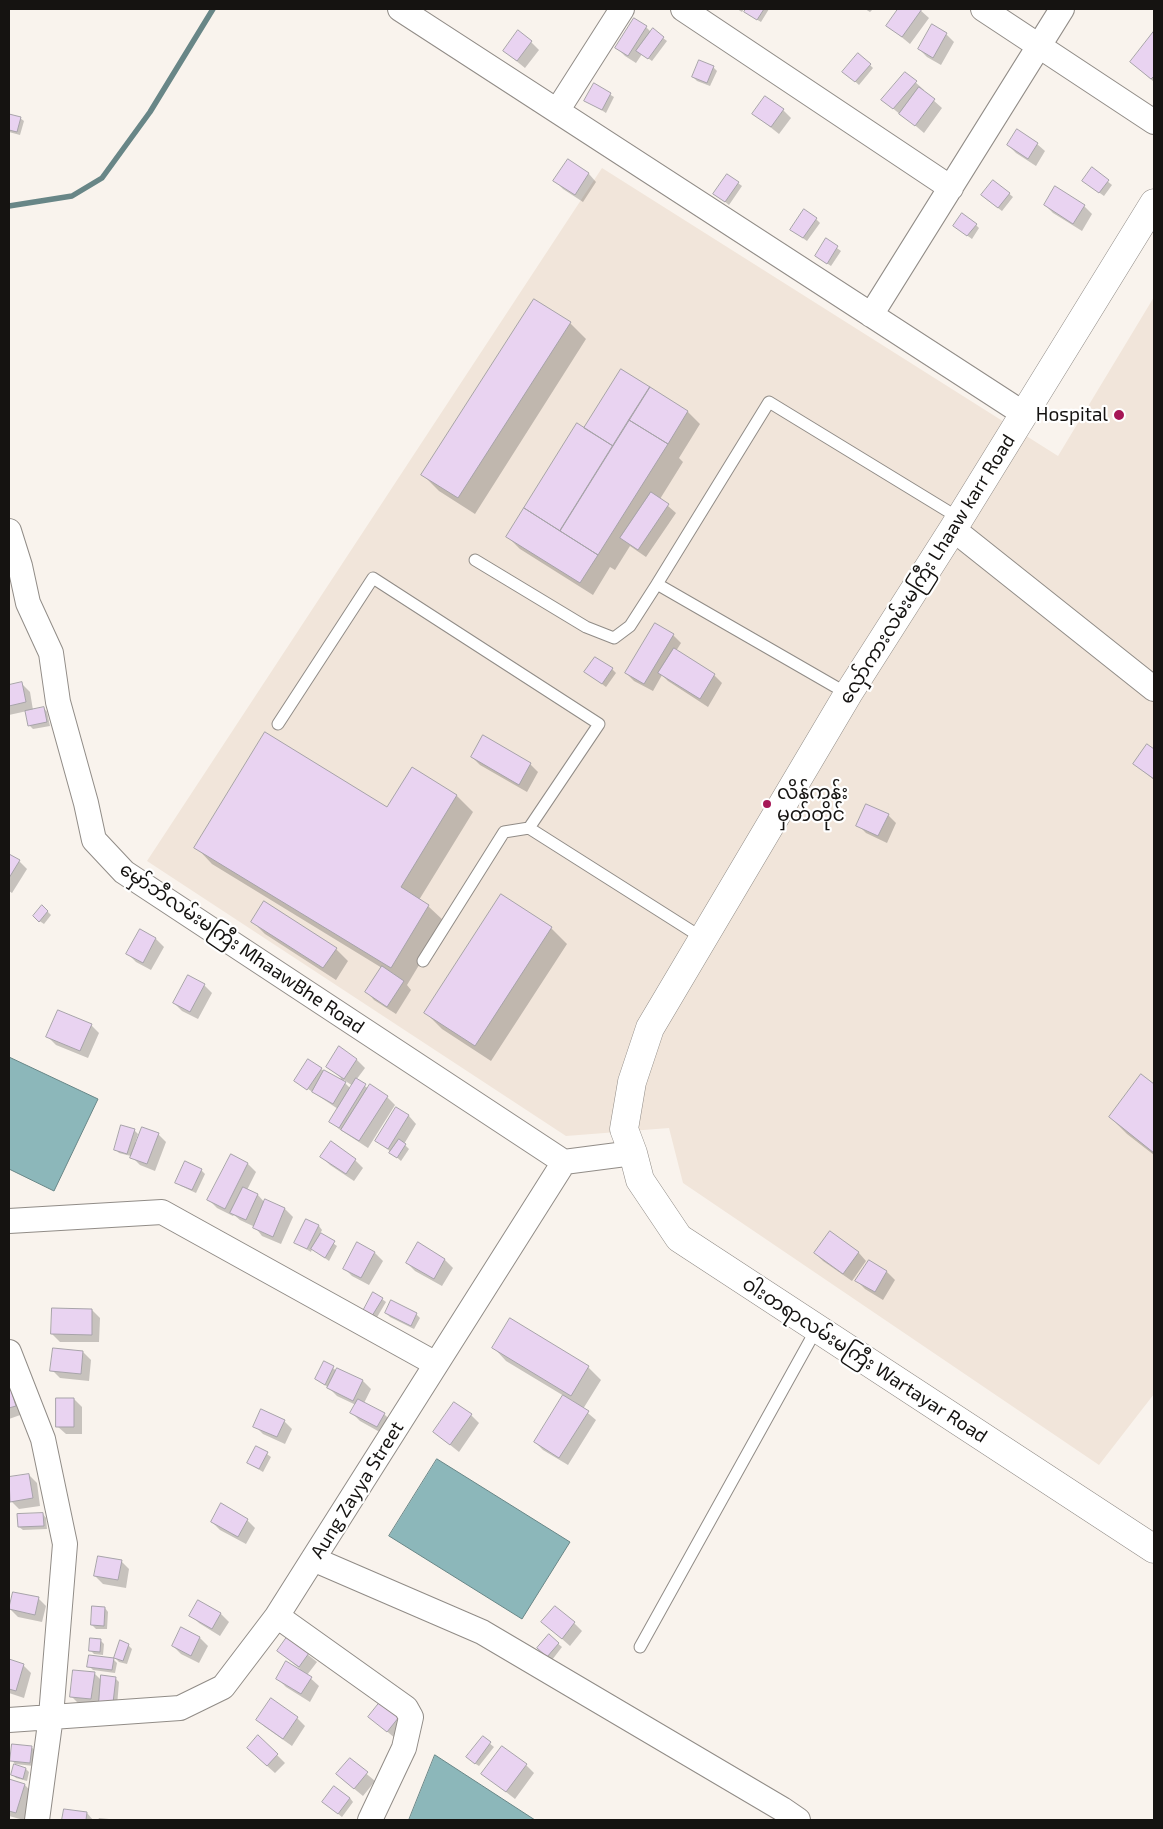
<!DOCTYPE html>
<meta charset="utf-8">
<style>
body{margin:0}
#map{position:relative;width:1163px;height:1829px;overflow:hidden;background:#f9f3ed;font-family:"Exo 2",sans-serif}
canvas{display:block}
.frame{position:absolute;inset:0;border:10px solid #151311;pointer-events:none}
</style>
<div id="map">
<canvas width="1163" height="1829"></canvas>
<div class="frame"></div>
</div>
<script>
const g = document.querySelector('canvas').getContext('2d');
g.lineJoin = 'round';
function fillPath(path, color) { g.fillStyle = color; g.fill(path, 'evenodd'); }
function stroke(path, color, width, dash) { g.strokeStyle = color; g.lineWidth = width; g.lineCap = dash ? 'butt' : 'round'; g.setLineDash(dash || []); g.stroke(path); }
function label(font, color, halo, rows, align = 'center') {
  g.font = font + ' "Exo 2","Noto Sans Myanmar",sans-serif'; g.lineWidth = 4.5; g.setLineDash([]); g.textBaseline = 'middle'; g.strokeStyle = halo; g.fillStyle = color; for (const [text, x, y, turn = 0] of rows) {
    g.save(); g.translate(x, y); g.rotate((+turn || 0) * Math.PI / 180); g.textAlign = isNaN(turn) ? turn : align; if (halo) g.strokeText(text, 0, 0); g.fillText(text, 0, 0); g.restore();
  }
}
const built = new Path2D(`
 M602,168L1058,456L1154,297V1394L1099,1465L683,1183L669,1128L566,1136L147,861Z`);
const water = new Path2D(`
 M9,1057L98,1099L54,1191L9,1169Z
 M437,1459L570,1542L522,1619L389,1536Z
 M435,1755L535,1820H409Z`);
const shadow = new Path2D(`
 M737,9H744L742,12Z
 M748,9H769L761,22L749,15L746,12Z
 M865,9H873L870,12Z
 M899,9H919L929,18L910,44L887,25Z
 M646,27L651,32L663,38L667,41L652,61L642,54L636,63L625,56L617,48Z
 M1154,33V82L1131,62Z
 M946,34L954,42L941,65L927,57L919,49Z
 M531,42L539,50L525,68L504,51Z
 M870,65L873,68L859,85L848,75Z
 M713,67L717,71L710,86L697,81L693,77Z
 M905,73L924,90L923,91L942,108L924,133L903,115L902,116L883,100Z
 M594,85L614,97L606,113L586,100Z
 M783,110L791,118L779,134L754,114Z
 M9,115L20,118L24,121L20,135L9,132Z
 M1037,144L1045,151L1036,166L1016,153L1008,145Z
 M1092,169L1112,185L1104,196L1087,184Z
 M589,174L596,182L583,202L563,189L555,181Z
 M994,181L1013,197L1002,211L986,199Z
 M738,183L742,186L729,205L719,197Z
 M1056,188L1084,206L1092,214L1082,231L1053,213L1045,205Z
 M816,219L820,223L807,241L791,230Z
 M976,225L979,228L972,239L958,229Z
 M826,240L841,251L831,266L816,256Z
 M570,323L586,339L475,514L439,491L423,475Z
 M622,370L688,412L700,424L679,458L683,462L660,499L676,513L646,557L630,546L615,570L610,567L593,595L520,549L507,536L585,430Z
 M673,635L681,643L676,651L714,675L722,683L708,707L668,681L662,675L653,691L634,681L626,673Z
 M612,669L616,673L606,687L586,672Z
 M22,684L30,692L33,710L44,708L47,712L50,726L33,729L29,725L27,711L9,715V686Z
 M1147,746L1154,750V780L1135,764Z
 M472,757L530,764L538,772L527,792L480,765Z
 M412,768L457,796L473,812L419,900L428,906L445,922L407,985L411,990L396,1014L374,1000L367,992L382,968L212,864L196,847L387,808Z
 M888,815L896,823L887,843L866,833L858,825Z
 M9,855L19,861L27,869L12,893L9,891Z
 M47,911L51,915L44,924L38,920Z
 M253,922L336,949L348,961L336,980L265,934Z
 M551,928L567,944L491,1061L442,1029L426,1013Z
 M156,939L164,947L151,970L136,962L128,954Z
 M204,985L212,993L198,1019L182,1011L174,1003Z
 M91,1025L99,1033L88,1058L56,1045L48,1037Z
 M339,1048L357,1060L365,1068L356,1080L369,1089L387,1097L395,1105L368,1148L339,1129L331,1121L338,1109L296,1081L321,1069L340,1080L341,1078L327,1066ZM344,1080L353,1086L351,1089L343,1081Z
 M1142,1076L1154,1086V1155L1127,1134L1110,1117Z
 M396,1109L409,1116L416,1124L404,1144L409,1149L401,1161L377,1140Z
 M134,1130L138,1134L135,1143L158,1134L166,1142L155,1171L140,1165L131,1156L119,1153L115,1149Z
 M231,1156L248,1164L256,1172L247,1190L258,1195L265,1203L266,1201L285,1209L293,1217L281,1244L262,1236L255,1227L240,1220L234,1215L233,1216L217,1208L209,1200Z
 M322,1157L355,1160L363,1168L354,1181L330,1165Z
 M201,1170L205,1174L196,1193L181,1186L177,1183Z
 M307,1220L319,1226L322,1230L320,1234L337,1246L329,1261L312,1249L311,1252L296,1243Z
 M830,1233L859,1253L866,1261L852,1281L823,1261L815,1253Z
 M418,1244L445,1260L453,1268L442,1286L415,1271L407,1263Z
 M375,1253L383,1261L369,1285L352,1276L344,1268Z
 M869,1262L887,1272L895,1280L883,1300L865,1289L857,1281Z
 M382,1299L386,1302L376,1319L368,1314Z
 M392,1302L416,1314L420,1318L414,1329L390,1317L386,1313Z
 M92,1310L100,1318L99,1342H60L52,1334Z
 M511,1320L588,1367L601,1380L583,1409L596,1420L568,1465L543,1450L535,1442L564,1396L506,1361L494,1348Z
 M83,1352L91,1360L89,1381L60,1378L52,1370Z
 M325,1363L337,1371L338,1369L363,1381L371,1389L364,1403L384,1414L392,1422L385,1435L360,1421L352,1413L356,1405L337,1396L329,1388L316,1379Z
 M10,1388L18,1396L23,1414L9,1419Z
 M74,1399L82,1407V1434H66L57,1426Z
 M471,1415L479,1423L459,1452L434,1432Z
 M284,1421L292,1429L285,1444L263,1434L255,1426Z
 M257,1447L271,1457L263,1472L248,1463Z
 M29,1475L37,1483L40,1506L19,1509L11,1501L9,1478Z
 M43,1514L46,1518L47,1529L23,1530L19,1527Z
 M247,1520L255,1528L246,1544L220,1530L212,1522Z
 M121,1561L129,1569L126,1588L103,1584L95,1576Z
 M38,1598L46,1606L42,1622L18,1617L10,1609Z
 M199,1602L221,1614L229,1622L220,1636L199,1623L191,1615Z
 M105,1608L108,1612L107,1629H96L92,1625Z
 M543,1622L574,1623L582,1631L570,1646Z
 M182,1629L200,1638L208,1646L199,1663L181,1654L173,1646Z
 M549,1636L562,1647L552,1660L539,1648Z
 M287,1638L317,1662L307,1675L319,1686L310,1702L286,1687L278,1679L300,1669L278,1651Z
 M101,1641L104,1644L103,1655L94,1654L90,1650Z
 M128,1645L132,1649L127,1664L119,1662L115,1658Z
 M113,1659L117,1663L115,1673L93,1670L89,1666Z
 M9,1660L23,1665L31,1673L24,1698L9,1693Z
 M94,1673L102,1681L115,1678L119,1682L117,1706L79,1704L71,1696Z
 M271,1700L297,1718L305,1726L292,1746L265,1727L257,1719Z
 M370,1717L398,1718L406,1726L396,1739Z
 M483,1738L494,1747L479,1766L471,1761Z
 M31,1747L35,1750L34,1766L15,1764L12,1760Z
 M277,1755L285,1763L275,1773L256,1756Z
 M350,1760L375,1781L363,1796L346,1782Z
 M526,1765L534,1773L515,1799L483,1774Z
 M26,1769L29,1772L27,1781L16,1778L12,1774Z
 M9,1781L25,1785L33,1794L24,1820L9,1816Z
 M350,1798L353,1802L342,1817L323,1802Z
 M65,1810L87,1813L93,1820H63Z
 M99,1818L109,1819L111,1820H98Z`);
const stream = new Path2D(`
 M9,206L72,196L102,178L150,112L213,9`);
const building = new Path2D(`
 M746,9H764L757,20L744,12Z
 M898,9H922L902,37L886,26Z
 M634,18L647,26L628,56L615,48Z
 M932,24L947,33L933,58L918,49Z
 M653,28L664,37L648,59L636,51Z
 M518,30L532,41L517,61L503,51Z
 M1154,31V76L1151,79L1130,62Z
 M858,53L871,64L855,82L842,72Z
 M699,60L714,66L707,83L692,77Z
 M905,72L917,81L893,109L881,100Z
 M594,83L611,93L602,110L584,101Z
 M919,87L935,99L915,126L899,114Z
 M765,96L784,109L771,127L752,114Z
 M9,114L21,117L17,132L9,130Z
 M1017,129L1038,143L1028,159L1007,145Z
 M568,159L589,173L575,195L553,181Z
 M1092,167L1109,180L1099,193L1082,181Z
 M727,174L739,182L725,202L713,194Z
 M993,180L1010,193L998,208L981,195Z
 M1055,186L1085,205L1073,224L1044,205Z
 M804,209L817,218L803,238L790,230Z
 M962,213L977,224L967,236L953,226Z
 M826,238L838,246L827,264L815,256Z
 M534,299L571,322L458,498L421,475Z
 M621,369L650,387L613,446L584,428Z
 M650,387L688,411L668,444L629,420Z
 M629,420L668,444L598,555L560,531Z
 M577,423L613,446L560,531L524,508Z
 M651,492L669,504L638,550L620,538Z
 M524,508L598,555L580,583L506,537Z
 M655,623L674,634L644,684L625,673Z
 M674,648L715,674L700,699L658,673Z
 M595,657L613,668L602,684L584,672Z
 M22,682L26,702L9,706V685Z
 M44,707L47,722L28,726L25,711Z
 M265,732L387,807L412,767L457,795L401,887L429,905L391,968L194,848Z
 M483,735L531,763L519,785L471,757Z
 M1147,744L1154,749V779L1133,764Z
 M866,804L889,814L878,836L856,826Z
 M9,854L20,860L9,878Z
 M501,894L552,927L475,1046L424,1013Z
 M264,901L337,948L323,968L251,922Z
 M42,905L48,911L39,922L33,916Z
 M140,929L156,938L143,963L126,954Z
 M382,966L404,981L387,1007L365,992Z
 M188,975L205,984L190,1012L173,1003Z
 M58,1010L92,1024L80,1051L46,1037Z
 M339,1046L357,1059L344,1079L326,1067Z
 M308,1059L322,1068L307,1090L294,1081Z
 M324,1070L346,1082L333,1104L312,1092Z
 M1141,1074L1154,1084V1153L1109,1117Z
 M356,1078L366,1084L339,1128L329,1122Z
 M370,1084L388,1096L359,1141L341,1130Z
 M396,1107L409,1115L388,1149L375,1141Z
 M121,1125L135,1129L127,1154L114,1150Z
 M142,1127L159,1133L147,1164L130,1158Z
 M399,1139L406,1144L397,1158L389,1153Z
 M331,1141L356,1159L346,1174L320,1157Z
 M231,1154L248,1163L225,1209L207,1200Z
 M185,1161L202,1169L192,1190L175,1183Z
 M243,1187L258,1194L246,1220L230,1213Z
 M265,1199L285,1208L273,1237L253,1228Z
 M306,1219L319,1225L307,1249L294,1243Z
 M830,1231L859,1252L843,1274L814,1253Z
 M321,1233L335,1241L325,1258L311,1249Z
 M357,1242L375,1252L361,1278L343,1269Z
 M418,1242L445,1259L434,1279L406,1263Z
 M869,1260L887,1271L875,1292L855,1281Z
 M373,1292L383,1298L372,1316L363,1311Z
 M391,1300L417,1313L411,1326L385,1313Z
 M52,1308L92,1309V1335L51,1334Z
 M510,1318L589,1366L571,1396L492,1348Z
 M53,1348L83,1351L81,1374L50,1371Z
 M324,1361L334,1366L325,1385L315,1379Z
 M337,1368L363,1380L353,1401L327,1388Z
 M9,1387H10L16,1406L9,1408Z
 M563,1395L589,1411L559,1458L534,1442Z
 M56,1398H74V1427H56Z
 M358,1399L385,1413L377,1427L350,1413Z
 M454,1402L472,1414L450,1445L433,1432Z
 M261,1409L285,1420L277,1437L253,1427Z
 M256,1446L268,1452L259,1469L247,1463Z
 M29,1474L33,1498L10,1502L9,1477Z
 M221,1503L248,1519L238,1537L211,1522Z
 M43,1513L44,1526L18,1527L17,1514Z
 M98,1556L122,1560L118,1580L94,1576Z
 M13,1592L39,1597L35,1615L9,1609Z
 M198,1600L221,1613L212,1629L189,1616Z
 M92,1606L105,1607L104,1626L91,1625Z
 M555,1606L575,1622L562,1639L541,1622Z
 M181,1627L200,1637L191,1656L172,1646Z
 M549,1634L559,1643L547,1657L537,1648Z
 M287,1637L309,1653L299,1667L277,1651Z
 M90,1638L101,1639L100,1652L89,1651Z
 M120,1640L129,1644L123,1661L114,1658Z
 M89,1655L114,1658L112,1670L87,1667Z
 M9,1659L24,1664L16,1691L9,1689Z
 M286,1661L312,1677L301,1694L276,1679Z
 M73,1670L95,1672L91,1699L70,1697Z
 M101,1675L116,1677L113,1703L99,1702Z
 M271,1698L298,1717L283,1739L256,1720Z
 M380,1702L399,1717L387,1732L368,1717Z
 M258,1735L278,1754L267,1766L247,1748Z
 M483,1736L491,1742L475,1764L466,1757Z
 M12,1744L32,1746L30,1763L10,1761Z
 M502,1746L527,1764L506,1792L481,1774Z
 M350,1758L368,1772L354,1789L336,1774Z
 M14,1764L26,1768L23,1779L11,1775Z
 M9,1779L25,1784L16,1813L9,1811Z
 M334,1786L350,1798L338,1814L322,1802Z
 M64,1809L87,1812L86,1820H62Z`);
const service = new Path2D(`
 M475,560L586,627L614,638L630,626L657,584
 M848,694L657,584L769,402L959,518
 M278,724L373,578L599,724L529,828L504,832L423,961
 M529,828L704,939
 M640,1647L817,1328`);
const minor = new Path2D(`
 M400,9L1024,414
 M683,9L951,188
 M983,9L1154,122
 M557,111L622,9
 M871,315L1062,9
 M953,529L1154,689
 M9,531L20,566L28,603L51,653L58,702L86,803L94,840L124,872L564,1162
 M9,1221L162,1212L436,1364
 M9,1352L43,1439L65,1544L51,1716L37,1820
 M313,1559L482,1632L782,1809L798,1820
 M277,1616L406,1708L411,1717L404,1748L370,1820
 M9,1720L180,1708L223,1687L277,1616L564,1162L633,1153`);
const tertiary = new Path2D(`
 M1154,203L953,529L848,694L650,1028L632,1082L624,1129L633,1153L640,1180L679,1238L1154,1549`);
const markers = [
 [1119,415,6,"#a61655"],
 [767,804,5,"#a61655"]
];
const poiNames = [
 ["Hospital",1108,415],
 ["လိန်ကုန်း",777,793,"left"],
 ["မှတ်တိုင်",777,815,"left"]
];
const streetNames = [
 ["လှော်ကားလမ်းမကြီး Lhaaw karr Road",927,569,-58],
 ["မှော်ဘီလမ်းမကြီး MhaawBhe Road",242,948,34],
 ["ဝါးတရာလမ်းမကြီး Wartayar Road",865,1360,33],
 ["Aung Zayya Street",357,1490,-58]
];
fillPath(built, '#f1e5da');
fillPath(water, '#8cb7ba');
stroke(water, '#688687', 1);
fillPath(shadow, '#0003');
stroke(stream, '#688687', 5.5);
fillPath(building, '#e9d3f1');
stroke(building, '#a7a3a9', 1);
stroke(service, '#918c87', 13);
stroke(minor, '#918c87', 26);
stroke(tertiary, '#918c87', 29);
stroke(service, '#fff', 11);
stroke(minor, '#fff', 24);
stroke(tertiary, '#fff', 28);
for (const [x, y, r, color] of markers) { const dot = new Path2D(); dot.arc(x, y, r, 0, 2 * Math.PI); g.fillStyle = color; g.fill(dot); stroke(dot, '#fff', 2); }
label('19px', '#151311', '#fff', poiNames, 'right');
label('19px', '#151311', '#fff', streetNames);
</script>
